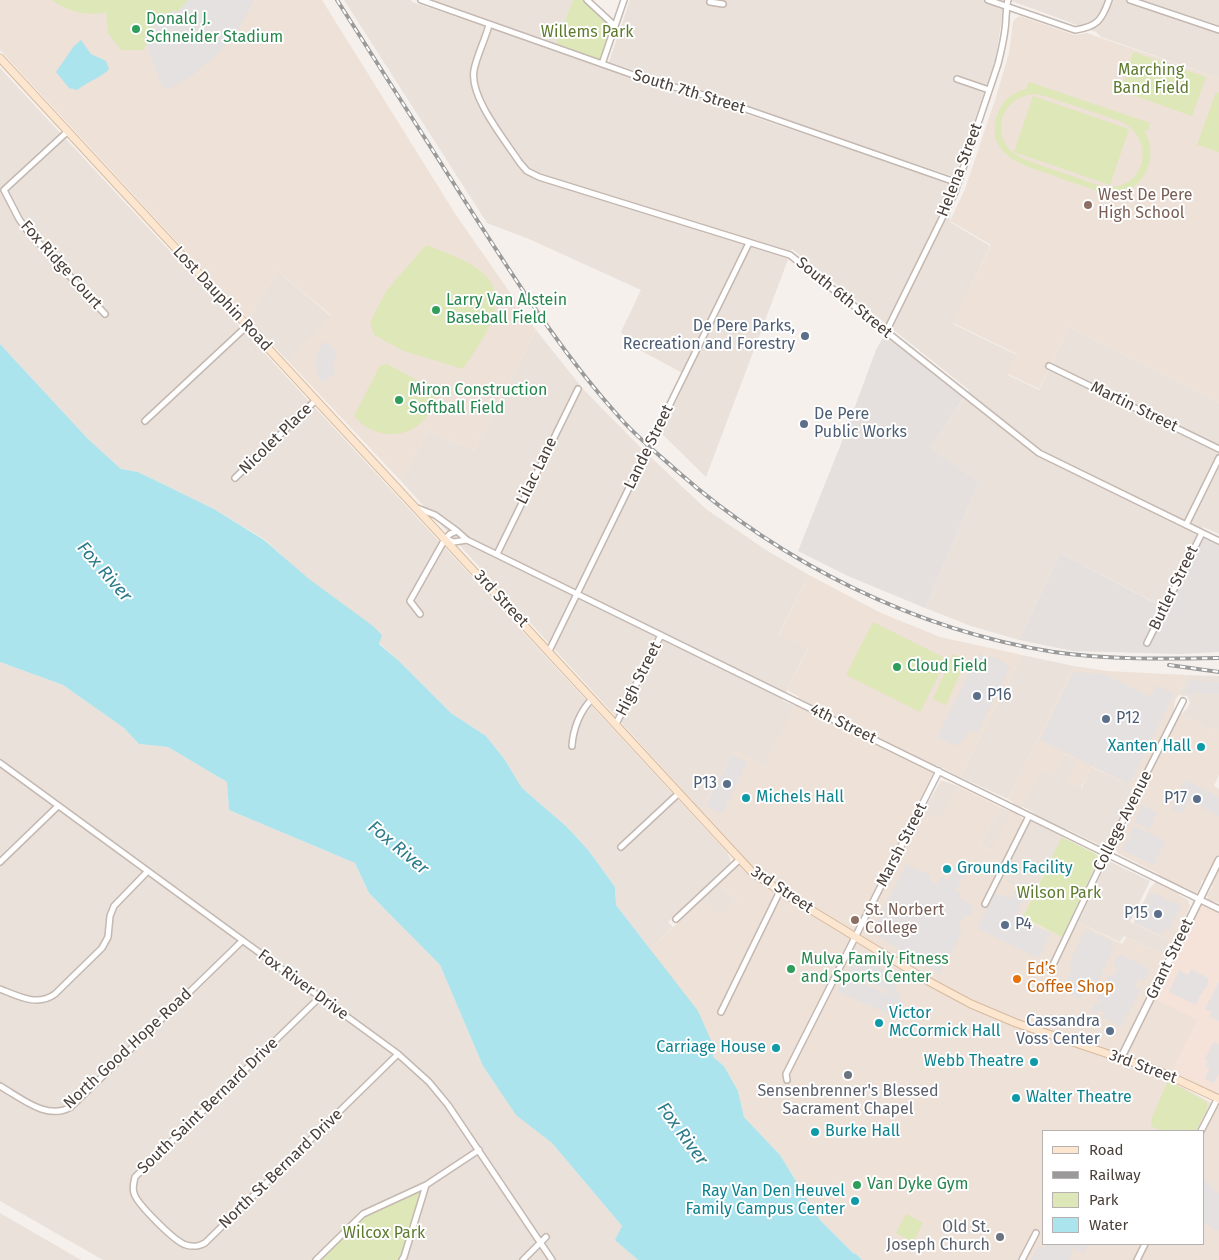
<!DOCTYPE html>
<meta charset="utf-8">
<style>
body{margin:0}
#map{position:relative;width:1219px;height:1260px;overflow:hidden;background:#f5f0ec;font-family:"Fira Sans",sans-serif}
canvas{display:block}
.legend{position:absolute;left:1042px;top:1130px;width:162px;height:115px;box-sizing:border-box;background:#fff;border:1px solid #b7b2b0;margin:0;padding:6px 9px;list-style:none;font-size:15px;color:#4a3f39}
.legend li{display:flex;align-items:center;gap:10px;height:25px}
.legend b{width:25px;border:1px solid #b7b2b0}
</style>
<div id="map">
<canvas width="1219" height="1260"></canvas>
<ul class="legend">
<li><b style="height:6px;background:#fde6cf"></b>Road</li>
<li><b style="height:6px;background:#9a9a9a"></b>Railway</li>
<li><b style="height:14px;background:#dee7b7"></b>Park</li>
<li><b style="height:14px;background:#ace4ee"></b>Water</li>
</ul>
</div>
<script>
const g = document.querySelector('canvas').getContext('2d');
g.lineJoin = 'round';
function fillPath(path, color) { g.fillStyle = color; g.fill(path, 'evenodd'); }
function stroke(path, color, width, dash) { g.strokeStyle = color; g.lineWidth = width; g.lineCap = dash ? 'butt' : 'round'; g.setLineDash(dash || []); g.stroke(path); }
function label(font, color, halo, rows, align = 'center') {
  g.font = font + ' "Fira Sans",sans-serif'; g.lineWidth = 4; g.setLineDash([]); g.textBaseline = 'middle'; g.strokeStyle = halo; g.fillStyle = color; for (const [text, x, y, turn = 0] of rows) {
    g.save(); g.translate(x, y); g.rotate((+turn || 0) * Math.PI / 180); g.textAlign = isNaN(turn) ? turn : align; if (halo) g.strokeText(text, 0, 0); g.fillText(text, 0, 0); g.restore();
  }
}
const residential = new Path2D(`
 M344,0H411L412,2L953,184L950,222L990,246L953,324L1017,355L1008,375L1039,390L1069,327L1219,403V534L1203,527L1163,607L1060,553L1019,640L971,626L925,608L979,482L928,448L969,390L792,249L706,477L661,433L688,376L634,347L621,332L641,290L529,239L487,223Z
 M430,0H573L557,44Z
 M630,0H1004L1003,12L995,61L955,177L609,62Z
 M1009,0H1219V78L1101,37L1096,32Z
 M0,68L727,852L730,858V863L714,878L737,901L721,917L697,894L668,922L673,927L650,949L616,905L615,887L589,851L567,827L522,788L505,760L486,736L451,713L399,661L264,539L214,509L138,472L121,469L88,439L0,344Z
 M277,271L331,316L288,361L249,320Z
 M536,330L584,390L642,449L706,509L766,550L809,575L779,634L808,648L782,700L795,706L765,766L734,749L701,810L401,481L428,431L474,450Z
 M1022,655L1074,666L1008,799L960,777Z
 M0,662L63,685L124,728L139,744L168,747L227,782L229,810L355,863L369,893L440,965L483,1066L516,1114L552,1143L622,1226L616,1240L638,1260H103L0,1201Z
 M1187,675L1219,676V730L1207,729L1181,715L1188,707L1190,702L1187,696L1179,695Z
 M1064,754L1079,760L1081,789L1091,767L1135,788L1106,845H1100L1067,829L1033,895L1000,879L1034,813L1022,806L1041,769Z
 M941,780L958,786L940,820L923,812Z
 M1000,807L1011,812L992,850L980,845Z
 M1111,862L1150,881L1130,922L1173,942L1166,956L1124,936L1120,942L1078,922L1106,865Z
 M0,1213L81,1260H0Z`);
const commercial = new Path2D(`
 M1200,899L1219,907V1099L1167,1075L1156,1000L1182,946Z`);
const industrial = new Path2D(`
 M886,332L965,395L929,448L979,482L925,608L848,576L798,551L841,444L876,350Z
 M1202,533L1219,541V652L1180,654L1073,651L1019,640L1060,553L1164,608Z`);
const education = new Path2D(`
 M0,0H322L456,215L536,330L474,450L428,431L401,481L288,361L331,315L277,271L249,320L0,50Z
 M1020,16L1074,35L1087,33L1095,36L1219,78V403L1069,327L1039,389L1008,374L1017,354L953,323L991,245L950,221L965,189L996,97L1009,53L1013,22L1016,18Z
 M809,575L881,613L940,637L1022,655L960,777L937,765L916,808L940,820L958,786L1000,807L980,845L991,850L1014,803L1008,799L1074,666L1107,671L1187,675L1179,695L1175,700L1174,711L1207,729L1219,730V775L1214,786L1219,789V903L1208,900L1207,895L1213,886L1202,880L1199,890L1196,893L1183,886L1179,895L1188,900L1190,906L1173,942L1133,923L1150,888L1155,883L1159,874L1119,854L1115,849L1142,792L1092,767L1080,789L1067,782L1078,760L1065,754L1053,776L1041,770L1018,815L1023,819L1022,825L996,877L1033,895L1023,918L1069,940L1078,922L1122,944L1126,937L1166,956L1147,995L1197,1020L1168,1079L1219,1107V1260H862L856,1254L853,1253L820,1220L780,1155L744,1117L738,1091L724,1066L713,1057V1045L650,949L703,899L721,917L737,901L719,883L745,858L701,810L734,748L765,766L799,697L787,690L808,649L779,635ZM1043,1131H1203V1244H1043Z`);
const green = new Path2D(`
 M52,0H193L152,37L143,50H121L108,33L106,12C88,17 66,11 52,0Z
 M573,0H587L615,26L602,64L555,48Z
 M1133,52L1206,77L1192,116L1121,91Z
 M1029,82L1150,123L1148,131L1144,130C1164,165 1135,203 1096,192V190C1080,185 1064,180 1049,174C1022,165 985,154 997,116C1001,102 1012,92 1026,89ZM1035,94L1045,96L1120,121C1154,136 1149,185 1111,187C1100,187 1089,182 1078,178C1060,172 1042,166 1024,159C988,144 996,97 1035,94Z
 M1216,92L1219,93V152L1197,145Z
 M1033,96L1129,129L1110,185L1014,152Z
 M426,245C443,252 464,258 479,270C517,298 480,342 463,369L404,351L374,335L370,322L387,290Z
 M387,364L437,391C430,435 383,449 354,416L380,366Z
 M873,622L947,659L920,712L846,675Z
 M953,654L966,660L946,705L933,699Z
 M1062,837L1096,854L1099,858L1062,937L1023,917Z
 M1168,1081L1207,1102V1109L1196,1131H1175L1170,1129L1169,1131H1162L1151,1126L1152,1118Z
 M426,1185L402,1260H316L363,1214Z
 M906,1214L923,1223L913,1242L896,1233Z`);
const parking = new Path2D(`
 M188,0H254L237,31L215,57L186,80L166,90L161,84L144,37L154,31L151,27L174,10L177,12Z
 M324,341L338,351L333,362L335,374L322,383L317,372L316,361L318,352Z
 M979,653L983,656L997,658L1010,667L977,733L969,731L962,741L955,746L937,737Z
 M1073,672L1105,674L1151,697L1156,685L1174,694L1129,784L1040,740Z
 M1190,680L1219,683V694L1195,692L1190,695L1184,693L1187,686H1189Z
 M732,754L747,762L722,814L706,806Z
 M1185,780L1219,797V816L1188,801L1182,814L1171,809Z
 M1142,805L1157,812L1149,830L1134,822Z
 M1134,826L1165,841L1154,865L1122,850Z
 M906,864L931,876L929,880L937,884L941,877L948,880L955,866L965,871L956,891L961,894L959,898L974,906L969,917L964,915L957,929L962,932L940,974L878,936L874,932L876,925Z
 M1015,890L1026,895L1016,916L1050,934L1038,958L977,928L995,893L1000,896L1001,894L1011,899Z
 M1150,893L1155,895L1156,893L1169,902L1171,900L1181,905L1169,930L1165,928L1161,935L1134,923Z
 M1086,929L1112,942L1110,946L1114,948L1092,995L1087,992L1079,999L1068,993L1070,989L1064,985L1073,968L1068,965Z
 M1119,954L1150,969L1144,981L1139,978L1135,987L1140,990L1128,1015L1123,1013V1014L1127,1016L1121,1027L1102,1017L1104,1012L1099,1010L1097,1015L1091,1012L1096,1002L1100,1004L1101,1002L1097,999L1109,975L1114,976L1118,968L1113,965Z
 M855,955L895,976L893,981L904,1008L899,1019L837,991L845,975L888,995L889,991L848,971Z
 M1191,969L1208,978V984L1206,988L1202,991L1203,993L1199,996L1196,1005L1169,992L1179,970L1188,975Z
 M1219,982V1021L1209,1016L1211,1012L1205,1009Z
 M1214,1041L1219,1044V1073L1214,1083L1205,1079L1210,1068L1206,1066L1208,1061L1205,1059Z
 M1203,1180L1214,1187L1213,1190L1219,1193V1231L1203,1223Z
 M1049,1244H1088L1084,1253L1070,1246L1069,1249L1073,1251L1069,1260H1031L1038,1246L1043,1248Z`);
const water = new Path2D(`
 M81,40L91,54L106,61L109,69C104,76 85,83 77,90L69,88L56,72L74,46Z
 M0,344L88,439L121,469L138,472L214,509L264,540L309,579L373,626L382,635L379,644L399,661L451,713L486,736L505,760L522,788L567,827L589,851L615,887L616,905L698,1011L713,1045V1057L724,1066L738,1091L744,1117L780,1155L820,1220L853,1253L856,1254L862,1260H638L615,1240L622,1226L552,1143L516,1115L483,1066L440,965L369,893L355,863L229,810L227,782L168,747L139,744L124,728L63,685L0,662Z`);
const minor = new Path2D(`
 M421,0L642,78L714,98L958,183
 M587,0L615,26
 M711,0L710,2L723,4
 M988,0L1075,30C1097,27 1102,20 1109,0
 M1130,0L1219,30
 M489,25C485,40 477,55 474,70C469,97 505,140 520,163L527,171L539,177L790,255L1039,453L1219,541
 M602,64L624,0
 M957,79L989,90
 M67,132L4,190L19,219L26,229L105,314
 M886,332L955,192L998,64C1002,48 1006,32 1006,16C1007,10 1006,6 1008,0
 M1049,366L1219,449
 M145,421L247,326
 M235,478L316,400
 M417,508L435,515L457,531
 M1186,525L1219,458
 M446,539L454,542L467,540
 M497,554L578,389
 M420,614L410,601L445,539L450,534L457,531L467,540L1219,909
 M1147,643L1202,533
 M549,651L749,243
 M616,724L661,635
 M572,746C573,729 580,711 592,699
 M0,763L398,1054L429,1082L448,1105L552,1260
 M621,847L679,793
 M0,862L58,806
 M985,904L1029,816
 M676,919L740,859
 M1051,969L1106,854L1183,701
 M0,989C18,996 37,1007 55,994L102,948L108,937L110,916L114,906L147,872
 M320,997L135,1177C134,1182 132,1188 134,1193C136,1203 175,1242 186,1245C193,1247 198,1247 205,1243L398,1054
 M721,1012L780,891
 M787,1080L786,1074L939,771
 M0,1086C21,1098 47,1121 71,1107L242,941
 M1201,1131L1218,1098
 M426,1185L479,1150
 M316,1260L363,1214L426,1185L404,1257L402,1260
 M523,1260L546,1237
 M1022,1260L1036,1233
 M1137,1260L1145,1244`);
const tertiary = new Path2D(`
 M1121,1058L1219,860`);
const secondary = new Path2D(`
 M0,58L752,872L780,891L928,981L971,1004L1016,1023L1159,1071L1219,1099`);
const rail = new Path2D(`
 M337,0C381,70 426,139 470,209C517,282 562,354 621,419C638,438 658,454 677,471C782,563 915,630 1054,652C1109,660 1164,659 1219,658
 M1169,665L1219,672`);
const markers = [
 [136,29,5,"#2e9e5b"],
 [1088,205,5,"#8d6e63"],
 [436,310,5,"#2e9e5b"],
 [805,336,5,"#5c6f8a"],
 [399,400,5,"#2e9e5b"],
 [804,424,5,"#5c6f8a"],
 [897,667,5,"#2e9e5b"],
 [977,696,5,"#5c6f8a"],
 [1106,719,5,"#5c6f8a"],
 [1201,747,5,"#0f9aa8"],
 [727,784,5,"#5c6f8a"],
 [746,798,5,"#0f9aa8"],
 [1197,799,5,"#5c6f8a"],
 [947,869,5,"#0f9aa8"],
 [1158,914,5,"#5c6f8a"],
 [855,920,5,"#8d6e63"],
 [1005,925,5,"#5c6f8a"],
 [791,969,5,"#2e9e5b"],
 [1017,979,5,"#e8710a"],
 [879,1023,5,"#0f9aa8"],
 [1110,1031,5,"#5c6f8a"],
 [776,1048,5,"#0f9aa8"],
 [1034,1062,5,"#0f9aa8"],
 [848,1075,5,"#6b7280"],
 [1016,1098,5,"#0f9aa8"],
 [815,1132,5,"#0f9aa8"],
 [857,1185,5,"#2e9e5b"],
 [855,1201,5,"#0f9aa8"],
 [1000,1237,5,"#6b7280"]
];
const leisureNames = [
 ["Donald J.",146,20],
 ["Schneider Stadium",146,38],
 ["Larry Van Alstein",446,301],
 ["Baseball Field",446,319],
 ["Miron Construction",409,391],
 ["Softball Field",409,409],
 ["Cloud Field",907,667],
 ["Mulva Family Fitness",801,960],
 ["and Sports Center",801,978],
 ["Van Dyke Gym",867,1185]
];
const parkNames = [
 ["Willems Park",587,33],
 ["Marching",1151,71],
 ["Band Field",1151,89],
 ["Wilson Park",1059,894],
 ["Wilcox Park",384,1234]
];
const streetNames = [
 ["South 7th Street",689,92,17],
 ["Helena Street",960,170,-69],
 ["Fox Ridge Court",61,265,48],
 ["South 6th Street",844,298,39],
 ["Lost Dauphin Road",222,299,47],
 ["Martin Street",1134,407,26],
 ["Nicolet Place",276,439,-44],
 ["Lande Street",649,447,-64],
 ["Lilac Lane",537,471,-64],
 ["Butler Street",1174,588,-64],
 ["3rd Street",501,599,47],
 ["High Street",639,679,-63],
 ["4th Street",843,724,26],
 ["College Avenue",1123,821,-63],
 ["Marsh Street",902,845,-63],
 ["3rd Street",782,890,34],
 ["Grant Street",1170,959,-64],
 ["Fox River Drive",303,985,36],
 ["North Good Hope Road",128,1049,-43],
 ["3rd Street",1143,1067,20],
 ["South Saint Bernard Drive",208,1106,-44],
 ["North St Bernard Drive",281,1169,-44]
];
const educationNames = [
 ["West De Pere",1098,196],
 ["High School",1098,214],
 ["St. Norbert",865,911],
 ["College",865,929]
];
const serviceNames = [
 ["De Pere Parks,",795,327],
 ["Recreation and Forestry",795,345],
 ["De Pere",814,415,"left"],
 ["Public Works",814,433,"left"],
 ["P16",987,696,"left"],
 ["P12",1116,719,"left"],
 ["P13",717,784],
 ["P17",1187,799],
 ["P15",1148,914],
 ["P4",1015,925,"left"],
 ["Cassandra",1100,1022],
 ["Voss Center",1100,1040]
];
const cultureNames = [
 ["Xanten Hall",1191,747,"right"],
 ["Michels Hall",756,798],
 ["Grounds Facility",957,869],
 ["Victor",889,1014],
 ["McCormick Hall",889,1032],
 ["Carriage House",766,1048,"right"],
 ["Webb Theatre",1024,1062,"right"],
 ["Walter Theatre",1026,1098],
 ["Burke Hall",825,1132],
 ["Ray Van Den Heuvel",845,1192,"right"],
 ["Family Campus Center",845,1210,"right"]
];
const foodNames = [
 ["Ed’s",1027,970],
 ["Coffee Shop",1027,988]
];
const worshipNames = [
 ["Sensenbrenner's Blessed",848,1092],
 ["Sacrament Chapel",848,1110],
 ["Old St.",990,1228,"right"],
 ["Joseph Church",990,1246,"right"]
];
const waterNames = [
 ["Fox River",104,572,49],
 ["Fox River",398,848,40],
 ["Fox River",682,1134,54]
];
fillPath(residential, '#e9e1da');
fillPath(commercial, '#f5e2d9');
fillPath(industrial, '#e5dfdd');
fillPath(education, '#eee1d7');
fillPath(green, '#dee7b7');
fillPath(parking, '#e4e1e0');
fillPath(water, '#ace4ee');
stroke(minor, '#c4b8b1', 8);
stroke(tertiary, '#c4b8b1', 9);
stroke(secondary, '#d6ba9f', 9);
stroke(minor, '#fff', 5);
stroke(tertiary, '#fff', 6);
stroke(secondary, '#fde6cf', 7);
stroke(rail, '#9a9a9a', 4);
stroke(rail, '#fff', 2, [5.5]);
for (const [x, y, r, color] of markers) { const dot = new Path2D(); dot.arc(x, y, r, 0, 2 * Math.PI); g.fillStyle = color; g.fill(dot); stroke(dot, '#fff', 2); }
label('16px', '#27864d', '#fff', leisureNames, 'left');
label('16px', '#5e7a2e', '#fff', parkNames);
label('16px', '#4a3f39', '#fff', streetNames);
label('16px', '#785e54', '#fff', educationNames, 'left');
label('16px', '#4e5e75', '#fff', serviceNames, 'right');
label('16px', '#0d838f', '#fff', cultureNames, 'left');
label('16px', '#c56008', '#fff', foodNames, 'left');
label('16px', '#5b616d', '#fff', worshipNames);
label('italic 18px', '#2c7b8a', '#fff', waterNames);
</script>
